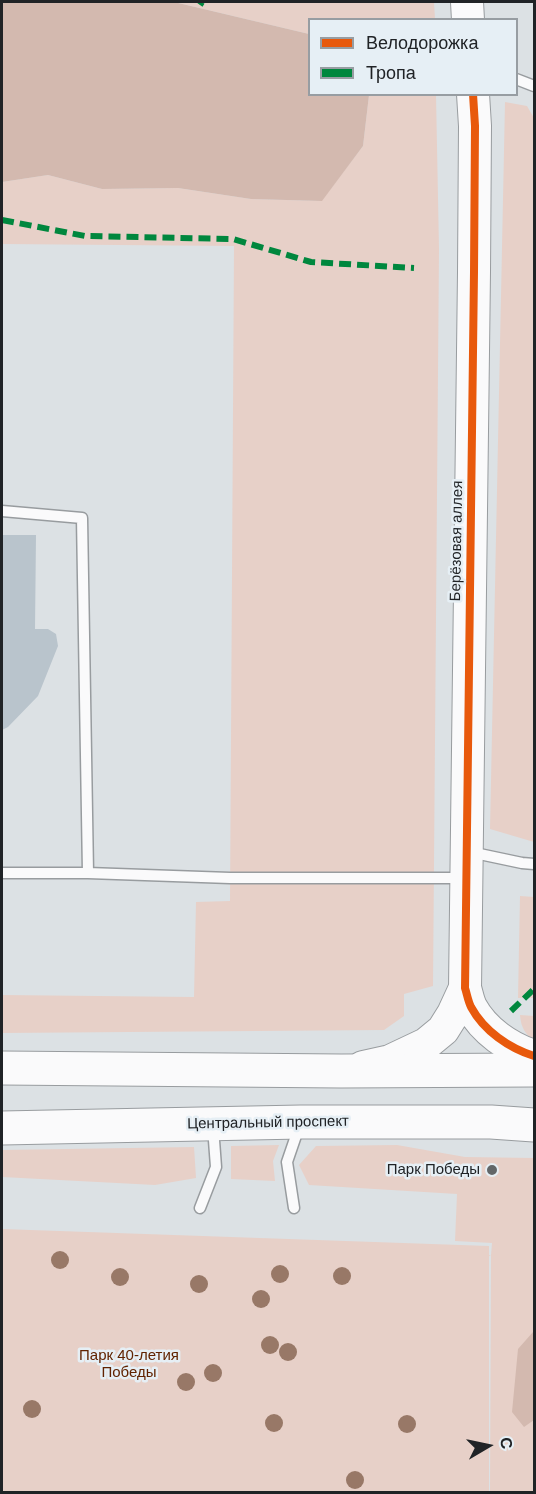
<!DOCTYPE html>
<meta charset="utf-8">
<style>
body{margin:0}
#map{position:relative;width:536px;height:1494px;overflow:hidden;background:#dce1e4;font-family:Arial,sans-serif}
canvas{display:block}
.frame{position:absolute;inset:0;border:3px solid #202326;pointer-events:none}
.legend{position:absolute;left:308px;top:18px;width:210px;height:78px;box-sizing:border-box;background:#e6eff5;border:2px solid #979da2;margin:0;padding:8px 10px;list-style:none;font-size:18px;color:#202326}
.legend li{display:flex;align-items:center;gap:12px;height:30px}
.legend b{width:30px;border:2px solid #979da2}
.north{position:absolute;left:458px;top:1416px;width:60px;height:60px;-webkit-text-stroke:4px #e6eff5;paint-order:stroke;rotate:81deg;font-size:16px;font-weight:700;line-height:24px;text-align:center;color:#202326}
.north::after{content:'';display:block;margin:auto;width:21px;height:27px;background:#202326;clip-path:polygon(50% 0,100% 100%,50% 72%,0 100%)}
</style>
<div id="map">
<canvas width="536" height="1494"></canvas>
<div class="frame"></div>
<ul class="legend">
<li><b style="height:8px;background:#e8590c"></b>Велодорожка</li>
<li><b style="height:8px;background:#00873e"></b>Тропа</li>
</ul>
<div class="north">С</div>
</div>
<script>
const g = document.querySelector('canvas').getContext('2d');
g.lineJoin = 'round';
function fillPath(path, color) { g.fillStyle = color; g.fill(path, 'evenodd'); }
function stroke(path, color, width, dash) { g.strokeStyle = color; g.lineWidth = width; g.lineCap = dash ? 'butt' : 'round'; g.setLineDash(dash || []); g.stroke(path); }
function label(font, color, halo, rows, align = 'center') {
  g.font = font + ' Arial,sans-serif'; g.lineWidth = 5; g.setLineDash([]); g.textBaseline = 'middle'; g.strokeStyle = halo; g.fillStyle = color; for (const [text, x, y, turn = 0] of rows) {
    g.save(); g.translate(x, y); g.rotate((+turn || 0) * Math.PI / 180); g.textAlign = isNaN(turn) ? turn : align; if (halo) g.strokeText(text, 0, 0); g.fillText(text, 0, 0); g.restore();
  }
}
const green = new Path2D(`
 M174,2H434L435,19L310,20L309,34Z
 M369,95H436L439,249L433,986L404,994V1016L384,1030L2,1033V995L194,997L196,902L230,901L234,246L2,244V182L48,175L102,189L178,188L251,199L321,201L363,146Z
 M505,102L527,106L534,118V842L490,829Z
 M520,896L534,897V998H518Z
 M520,1015L534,1016V1041C525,1033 521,1028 520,1015Z
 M279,1145L273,1161L275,1181L231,1179V1146Z
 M397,1145L465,1157L534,1158V1492H490L491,1255L489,1256V1492H2V1229L489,1246V1255H491L492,1243L455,1241L457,1194L309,1185L299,1165L316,1146Z
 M194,1147L196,1178L155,1185L2,1177V1150Z`);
const forest = new Path2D(`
 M2,2H174L309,34L310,94L369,95L363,146L322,201L251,199L178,188L102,189L48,175L2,182Z
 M533,1332L534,1334V1420L524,1427L512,1412L518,1349Z`);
const building = new Path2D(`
 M2,535H36L35,629H48L56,634L58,646L38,696L8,727L2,730Z`);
const lane = new Path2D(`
 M516,79L534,86
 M2,511L82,518L88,873
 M470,852L522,863L534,864
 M2,873H88L230,878H463
 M200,1208L216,1167L213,1127
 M294,1208L287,1162L299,1127`);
const secondary = new Path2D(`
 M467,2L468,20
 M473,94L475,126L474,272L465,988C467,994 468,1001 471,1007C484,1031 509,1048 534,1056
 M363,1067L390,1061L426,1044L443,1030L453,1014L465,988`);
const primary = new Path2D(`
 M2,1068L341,1071L534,1070
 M2,1128L301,1122H491L534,1125`);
const quiet = new Path2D(`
 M200,5L202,2
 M2,220L85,236L233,239L311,262L414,268
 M511,1011L534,989`);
const cycleway = new Path2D(`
 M473,94L475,126L474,272L465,988C467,994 468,1001 471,1007C484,1031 509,1048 534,1056`);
const trees = [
 [60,1260],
 [280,1274],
 [342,1276],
 [120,1277],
 [199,1284],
 [261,1299],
 [270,1345],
 [288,1352],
 [213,1373],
 [186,1382],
 [32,1409],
 [274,1423],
 [407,1424],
 [355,1480]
];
const markers = [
 [492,1170,6,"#626668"]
];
const streetNames = [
 ["Берёзовая аллея",457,541,-89],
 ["Центральный проспект",268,1123,-1]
];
const poiNames = [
 ["Парк Победы",480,1170]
];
const parkNames = [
 ["Парк 40-летия",129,1356],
 ["Победы",129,1373]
];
fillPath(green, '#e7d0c8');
fillPath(forest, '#d3b9af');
fillPath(building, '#b9c4cc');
stroke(lane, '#989c9f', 13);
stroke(secondary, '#989c9f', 34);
stroke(primary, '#989c9f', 35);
stroke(lane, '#fafafb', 10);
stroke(secondary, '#fafafb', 32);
stroke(primary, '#fafafb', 33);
stroke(quiet, '#00873e', 6, [12, 6]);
stroke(cycleway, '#e8590c', 8);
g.fillStyle = '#987867';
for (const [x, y] of trees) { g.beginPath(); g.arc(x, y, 9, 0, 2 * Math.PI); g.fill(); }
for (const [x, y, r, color] of markers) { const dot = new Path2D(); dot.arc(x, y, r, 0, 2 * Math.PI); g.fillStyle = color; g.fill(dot); stroke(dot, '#e6eff5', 2); }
label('15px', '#202326', '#e6eff5', streetNames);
label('15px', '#202326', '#e6eff5', poiNames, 'right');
label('15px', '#612301', '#e6eff5', parkNames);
</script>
